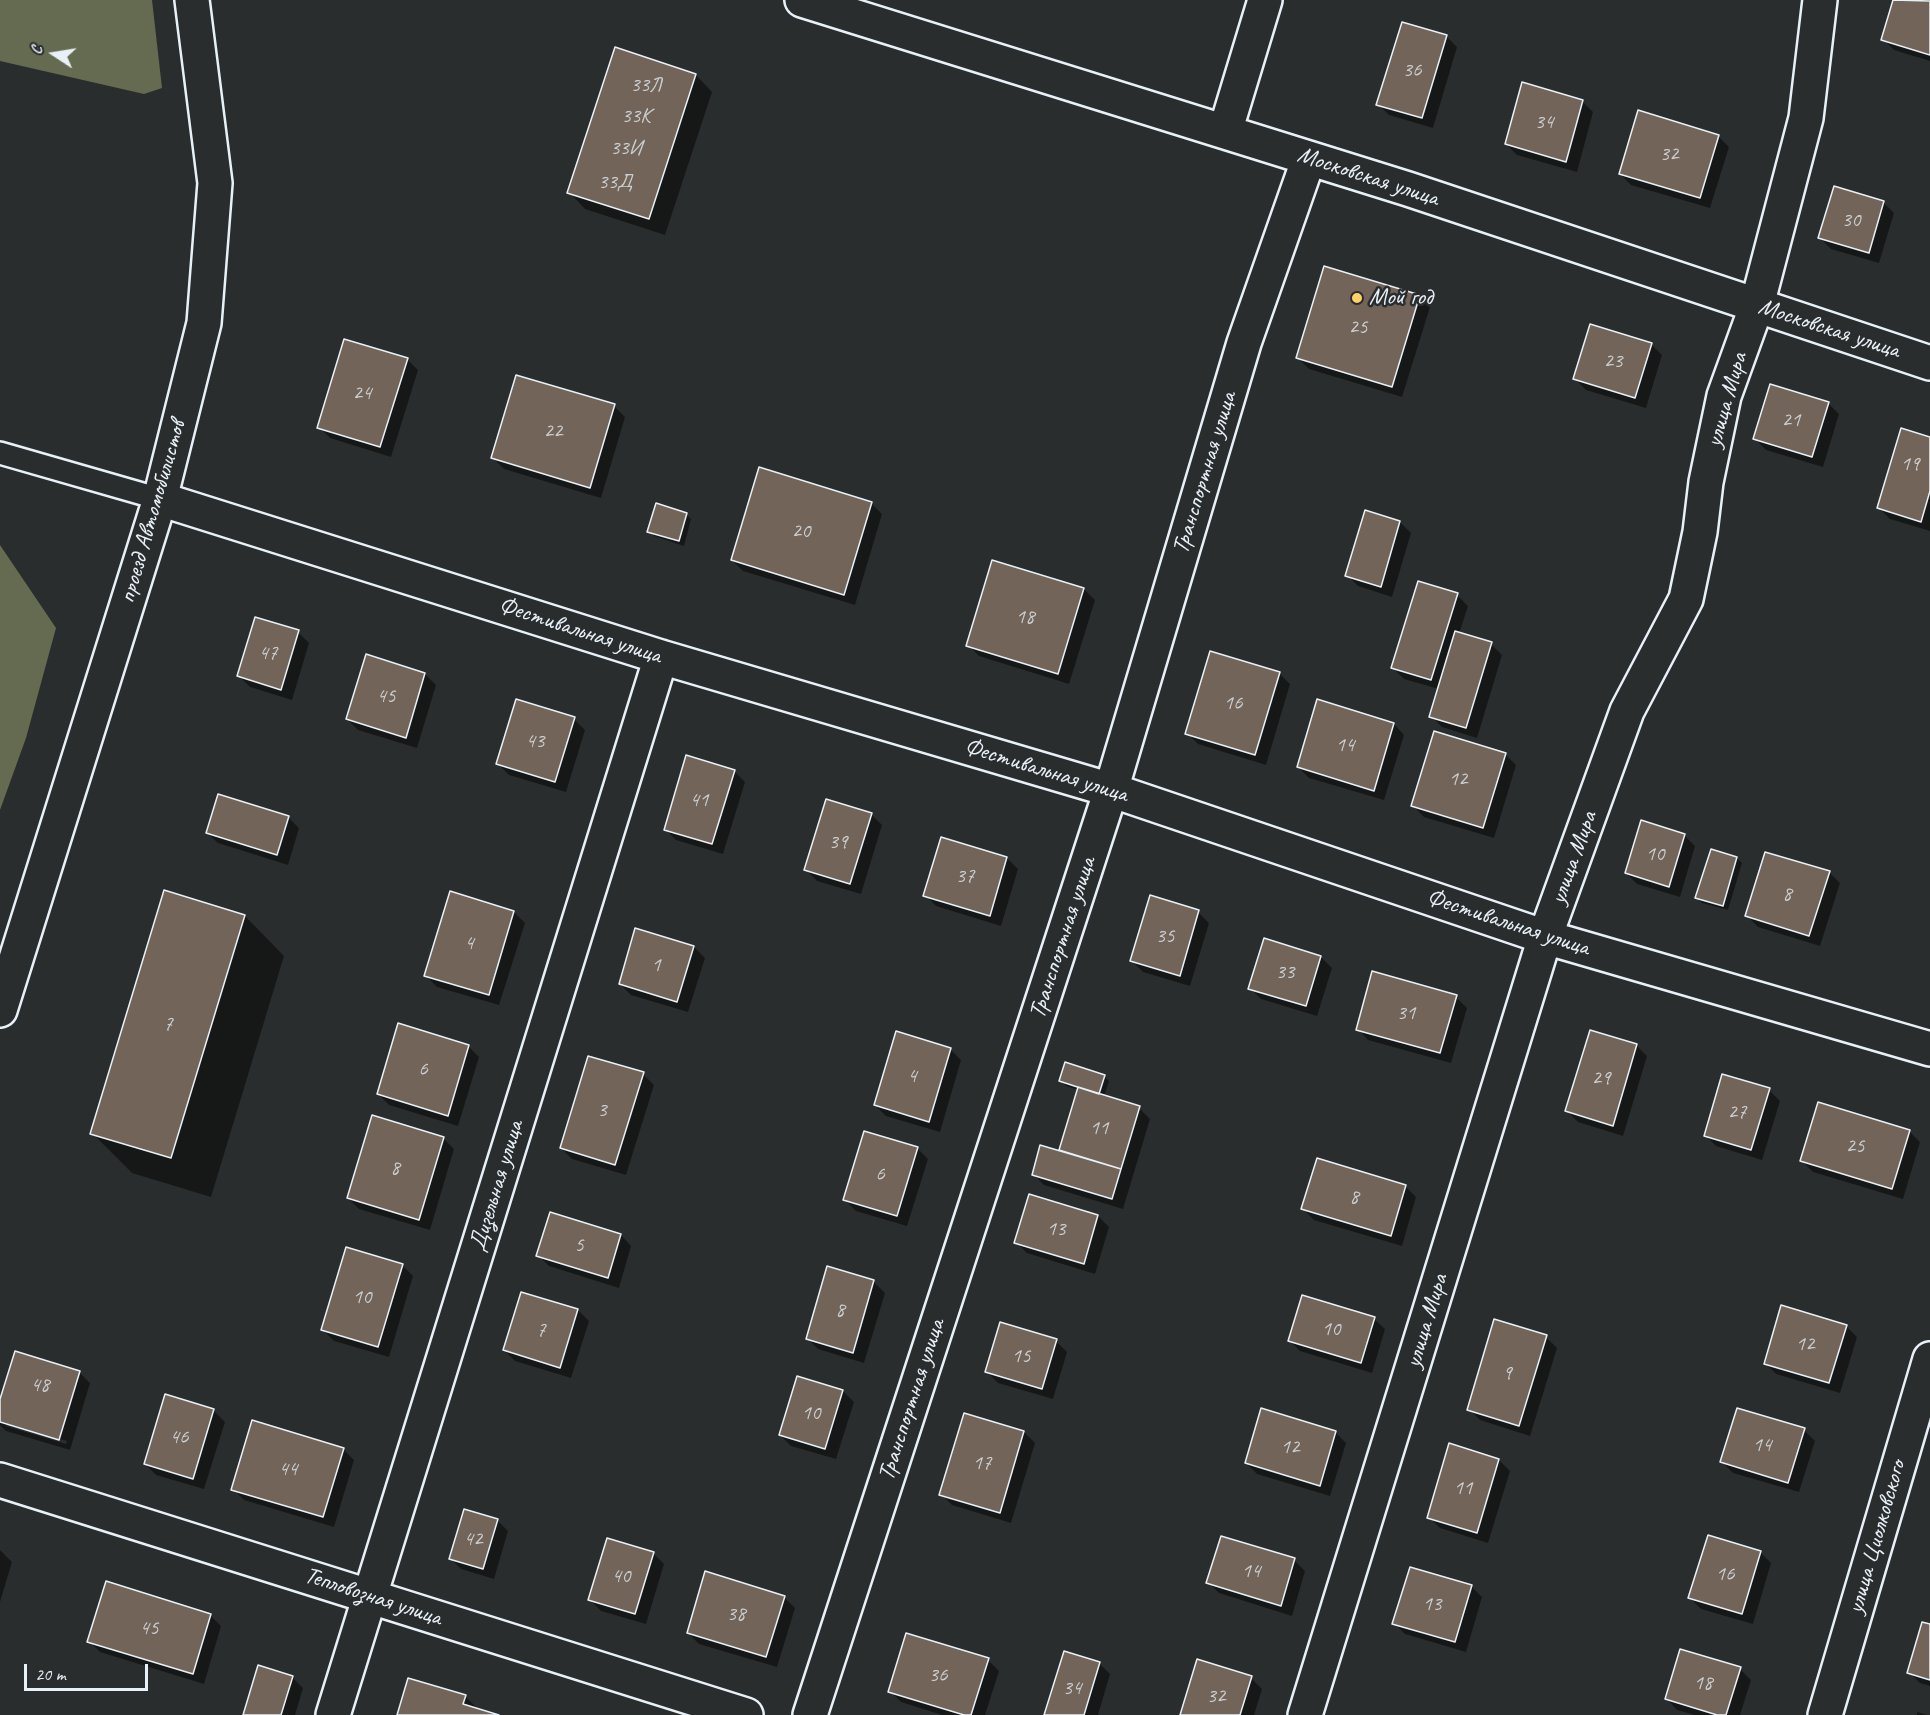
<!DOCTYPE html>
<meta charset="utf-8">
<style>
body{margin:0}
#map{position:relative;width:1930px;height:1715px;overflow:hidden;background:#2a2d2e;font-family:Caveat,sans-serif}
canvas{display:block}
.north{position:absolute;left:24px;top:24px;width:60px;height:60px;-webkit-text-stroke:4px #2a2d2e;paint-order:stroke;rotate:282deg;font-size:16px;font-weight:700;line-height:24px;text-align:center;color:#e8f1f8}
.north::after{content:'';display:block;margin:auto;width:21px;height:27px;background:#e8f1f8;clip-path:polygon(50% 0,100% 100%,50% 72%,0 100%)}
.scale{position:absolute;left:24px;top:1664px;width:124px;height:27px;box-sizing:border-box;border:3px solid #e8f1f8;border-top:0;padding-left:8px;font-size:18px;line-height:21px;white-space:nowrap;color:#e8f1f8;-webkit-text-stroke:4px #2a2d2e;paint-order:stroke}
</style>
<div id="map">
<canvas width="1930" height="1715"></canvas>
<div class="north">С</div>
<div class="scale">20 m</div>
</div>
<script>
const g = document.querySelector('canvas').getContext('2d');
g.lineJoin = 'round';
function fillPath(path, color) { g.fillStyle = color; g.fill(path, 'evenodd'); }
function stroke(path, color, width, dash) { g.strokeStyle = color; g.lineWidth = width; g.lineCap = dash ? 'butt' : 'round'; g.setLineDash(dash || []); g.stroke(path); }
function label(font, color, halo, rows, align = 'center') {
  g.font = font + ' Caveat,sans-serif'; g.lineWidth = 5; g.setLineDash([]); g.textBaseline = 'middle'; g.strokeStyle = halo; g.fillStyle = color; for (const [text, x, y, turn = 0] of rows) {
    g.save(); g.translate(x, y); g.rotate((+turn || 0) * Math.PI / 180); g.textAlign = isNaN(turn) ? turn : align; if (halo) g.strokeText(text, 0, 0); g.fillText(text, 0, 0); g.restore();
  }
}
const green = new Path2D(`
 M0,0H152L162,88L144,94L0,61Z
 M0,545L56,628L26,738L0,810Z`);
const shadow = new Path2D(`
 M1895,0H1923L1930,2V61L1894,50L1883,39Z
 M1446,36L1457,47L1433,128L1389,115L1378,104Z
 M616,49L696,75L712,92L665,235L585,209L569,192Z
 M1582,101L1593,112L1577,172L1517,155L1506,144Z
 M1718,136L1729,147L1710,208L1631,185L1620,174Z
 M1883,202L1894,213L1879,263L1831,249L1820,238Z
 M1419,296L1430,307L1402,397L1309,369L1298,358Z
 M1651,344L1662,355L1646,408L1586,390L1575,379Z
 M407,359L418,370L391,457L330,438L319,427Z
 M1828,403L1839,414L1823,467L1766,450L1755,439Z
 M614,406L625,417L601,498L504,469L493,458Z
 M1930,439V531L1890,519L1879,508Z
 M871,503L882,514L855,605L743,571L732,560Z
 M1366,512L1400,522L1411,533L1392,597L1358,586L1347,575Z
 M686,514L691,519L684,546L654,536L649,531Z
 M1084,589L1095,600L1069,684L979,656L968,645Z
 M1457,595L1468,606L1459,634L1491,644L1502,655L1477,738L1442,727L1431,716L1439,689L1404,679L1393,668Z
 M298,632L309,643L292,700L250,687L239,676Z
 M1279,673L1290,684L1266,765L1198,744L1187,733Z
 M425,674L436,685L417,748L358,730L347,719Z
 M574,719L585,730L566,792L509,775L498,764Z
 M1394,724L1404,735L1384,800L1309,778L1298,767Z
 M1505,754L1516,765L1494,838L1424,817L1413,806Z
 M734,771L745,782L723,854L676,840L665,829Z
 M871,814L882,825L861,894L817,881L806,870Z
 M288,817L299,828L288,865L218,843L207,833Z
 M1684,835L1695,846L1680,897L1637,884L1626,873Z
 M942,839L1007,858L1018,869L1001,926L936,906L925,895Z
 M1737,858L1742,863L1728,910L1702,903L1697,898Z
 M1829,872L1840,883L1820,946L1758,927L1747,916Z
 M165,892L245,916L284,956L211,1197L132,1173L92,1133Z
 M514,912L525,923L499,1005L437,987L426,976Z
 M1198,912L1209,923L1190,986L1143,972L1132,961Z
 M636,930L694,947L705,958L688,1012L631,995L620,984Z
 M1321,957L1332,968L1317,1016L1261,999L1250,988Z
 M1456,997L1467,1008L1451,1063L1368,1040L1358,1029Z
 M1636,1045L1647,1056L1623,1136L1578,1122L1567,1111Z
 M468,1046L479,1057L458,1126L389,1105L378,1094Z
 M950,1049L961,1060L940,1132L886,1116L875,1105Z
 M643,1074L654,1085L626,1175L572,1159L561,1148Z
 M1104,1076L1109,1081L1104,1097L1139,1108L1150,1119L1123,1209L1044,1185L1033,1174L1060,1152L1078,1090L1066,1086L1061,1081Z
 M1769,1090L1780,1101L1762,1160L1716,1146L1705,1135Z
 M1909,1131L1920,1142L1903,1199L1813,1172L1802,1161Z
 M443,1138L454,1149L430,1230L359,1209L348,1198Z
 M917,1148L928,1159L907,1226L856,1211L845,1200Z
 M1405,1186L1416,1197L1402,1246L1314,1220L1303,1209Z
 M1030,1196L1098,1216L1109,1227L1095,1274L1027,1253L1016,1242Z
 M621,1235L631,1246L619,1288L549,1266L538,1255Z
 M402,1265L413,1276L389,1357L334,1341L323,1330Z
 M828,1268L874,1282L885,1293L864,1363L818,1349L807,1338Z
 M522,1294L578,1310L589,1321L571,1378L515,1361L504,1350Z
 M1374,1319L1385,1329L1372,1373L1300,1351L1289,1340Z
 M1846,1326L1857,1337L1840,1393L1776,1374L1765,1363Z
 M1546,1337L1557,1348L1530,1436L1480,1420L1469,1409Z
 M1056,1341L1067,1352L1053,1399L998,1383L987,1372Z
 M79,1372L90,1383L70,1450L6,1431L0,1425V1404ZM6,1423L67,1441L66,1444L6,1426Z
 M798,1378L843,1391L854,1402L836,1459L791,1446L780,1435Z
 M166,1396L214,1411L225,1422L204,1489L156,1475L145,1464Z
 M1804,1430L1815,1441L1799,1492L1733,1473L1722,1462Z
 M1024,1432L1035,1443L1011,1523L952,1505L941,1494Z
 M1335,1432L1346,1443L1330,1496L1257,1474L1246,1463Z
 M343,1449L354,1460L334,1527L244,1500L233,1489Z
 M1499,1460L1510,1471L1488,1543L1440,1528L1429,1517Z
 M497,1520L508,1531L494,1579L461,1569L450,1558Z
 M0,1550L12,1562L0,1602Z
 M1760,1552L1771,1563L1753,1624L1701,1609L1690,1598Z
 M653,1553L664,1564L646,1624L601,1611L590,1600Z
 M1294,1560L1305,1571L1292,1616L1219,1593L1208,1582Z
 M1471,1586L1482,1597L1466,1652L1405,1634L1394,1623Z
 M784,1597L795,1608L777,1667L699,1644L688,1633Z
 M210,1615L221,1626L204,1684L100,1652L89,1641Z
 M1930,1626V1686L1920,1683L1909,1672Z
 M988,1660L999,1671L985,1715H942L901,1702L890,1691Z
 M1099,1663L1110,1674L1098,1715H1046Z
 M1740,1669L1751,1680L1740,1715H1695L1677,1710L1667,1699Z
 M292,1677L303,1688L295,1715H244Z
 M1251,1678L1262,1689L1254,1715H1182Z
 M465,1696L476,1707V1710L494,1715H399Z
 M1917,1712L1928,1715H1917Z`);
const building = new Path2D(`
 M1893,0L1930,1V55L1881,40Z
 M1402,22L1447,35L1422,118L1376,105Z
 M615,47L696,74L649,219L567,193Z
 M1522,82L1583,100L1566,162L1505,144Z
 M1638,110L1719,135L1700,198L1619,174Z
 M1834,186L1884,201L1869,253L1818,238Z
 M1324,266L1420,295L1392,387L1296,358Z
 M1590,324L1652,343L1635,398L1573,379Z
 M344,339L408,358L380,447L317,428Z
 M516,375L615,404L590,488L491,458Z
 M1770,384L1829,402L1812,457L1753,439Z
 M1901,428L1930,437V491L1921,522L1877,508Z
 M759,467L872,502L844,595L731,560Z
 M656,503L687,513L679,541L647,532Z
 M1365,510L1400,521L1381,587L1345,576Z
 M992,560L1084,588L1058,674L966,646Z
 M1418,581L1458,593L1431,680L1391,668Z
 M255,617L299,630L281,690L237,676Z
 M1455,631L1492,642L1466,728L1429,717Z
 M1210,651L1280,672L1255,755L1185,734Z
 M366,654L425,673L406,738L346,719Z
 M516,699L575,717L555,782L496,764Z
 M1317,699L1394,723L1374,791L1297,767Z
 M1434,731L1506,753L1483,828L1411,806Z
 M686,755L735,770L712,844L664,830Z
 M218,794L289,816L277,855L206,833Z
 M826,799L872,813L850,884L804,870Z
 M1641,820L1685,834L1669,887L1625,873Z
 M941,837L1007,857L990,916L923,896Z
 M1711,849L1737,857L1723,906L1695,898Z
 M1765,852L1830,871L1809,936L1745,916Z
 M164,890L245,915L171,1158L90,1134Z
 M450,891L514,911L489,995L424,976Z
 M1150,895L1199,910L1180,976L1130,961Z
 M635,928L694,946L677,1002L619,984Z
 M1264,938L1321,956L1306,1006L1248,989Z
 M1372,971L1457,995L1440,1053L1356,1030Z
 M398,1023L469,1045L448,1116L377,1094Z
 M1590,1030L1637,1044L1613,1126L1565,1111Z
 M896,1031L951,1048L929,1122L874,1105Z
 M588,1056L644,1072L615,1165L560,1148Z
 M1065,1062L1105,1075L1099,1094L1059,1081Z
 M1722,1074L1770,1088L1751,1150L1704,1136Z
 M1078,1087L1140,1106L1121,1169L1059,1150Z
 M1818,1102L1910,1130L1892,1189L1800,1161Z
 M372,1115L444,1137L419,1220L347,1198Z
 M864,1131L918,1147L897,1216L843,1200Z
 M1040,1145L1121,1169L1112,1199L1032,1175Z
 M1317,1158L1406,1185L1391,1236L1301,1209Z
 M1029,1194L1098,1215L1084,1264L1014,1243Z
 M550,1212L621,1234L608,1278L536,1256Z
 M346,1247L403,1264L378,1347L321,1330Z
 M827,1266L874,1280L853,1353L806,1339Z
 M521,1292L578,1309L560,1368L503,1350Z
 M1302,1295L1375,1317L1361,1363L1288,1341Z
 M1781,1305L1847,1325L1829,1383L1764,1364Z
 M1494,1319L1547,1335L1519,1426L1467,1410Z
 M1000,1322L1057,1339L1042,1389L985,1372Z
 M15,1351L80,1371L59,1440L0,1422V1399Z
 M797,1376L843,1390L825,1449L779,1435Z
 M165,1394L214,1409L193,1479L144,1464Z
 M1261,1408L1336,1431L1320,1486L1245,1463Z
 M1737,1408L1805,1428L1788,1483L1720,1462Z
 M964,1413L1024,1431L1000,1513L939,1495Z
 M252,1420L344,1448L323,1517L231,1490Z
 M1449,1443L1499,1459L1477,1533L1427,1518Z
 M464,1509L498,1519L483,1569L449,1559Z
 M1708,1535L1761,1551L1742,1614L1688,1598Z
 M1221,1536L1295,1558L1281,1606L1206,1583Z
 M607,1538L654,1552L635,1614L588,1600Z
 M1410,1567L1472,1585L1455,1642L1392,1624Z
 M705,1571L785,1596L766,1657L687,1633Z
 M106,1581L211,1614L193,1674L87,1642Z
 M1922,1622L1930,1624V1680L1907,1673Z
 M906,1633L989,1658L971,1715H964L888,1692Z
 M1680,1649L1741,1667L1726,1715H1717L1665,1699Z
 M1064,1651L1100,1662L1084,1715H1044Z
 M1197,1659L1252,1676L1240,1715H1180Z
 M258,1665L293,1676L281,1715H243Z
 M408,1678L466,1695L463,1704L499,1715H397Z`);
const service = new Path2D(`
 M0,453L160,499`);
const minor = new Path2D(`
 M802,0L1408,189L1930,363
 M1225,132L1265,0
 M160,499L661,657L1111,790L1545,937L1930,1049
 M0,1010L160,499L204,323L215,183L192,0
 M0,1480L746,1715
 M333,1715L661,657
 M810,1715L1111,790L1244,343L1309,158
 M1305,1715L1545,937L1627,711L1686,599L1700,532L1706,482L1724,396L1757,305L1806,118L1820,0
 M1825,1715L1930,1359`);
const markers = [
 [1357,298,6,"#ffd166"]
];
const numberNames = [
 ["36",1412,70],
 ["33Л",646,85],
 ["33К",636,116],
 ["34",1544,122],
 ["33И",626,148],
 ["32",1669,154],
 ["33Д",615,182],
 ["30",1851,220],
 ["25",1358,327],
 ["23",1613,361],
 ["24",362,393],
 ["21",1791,420],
 ["22",553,431],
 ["19",1910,464],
 ["20",801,531],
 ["18",1025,617],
 ["47",268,653],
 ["45",386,696],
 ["16",1233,703],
 ["43",535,741],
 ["14",1345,745],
 ["12",1458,779],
 ["41",699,800],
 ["39",838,842],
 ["10",1655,854],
 ["37",965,876],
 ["8",1787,894],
 ["35",1165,936],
 ["4",469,943],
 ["1",656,965],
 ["33",1285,972],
 ["31",1406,1013],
 ["7",168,1024],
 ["6",423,1069],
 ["4",912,1076],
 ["29",1601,1078],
 ["3",602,1110],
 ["27",1737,1112],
 ["11",1099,1128],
 ["25",1855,1146],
 ["8",395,1168],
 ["6",880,1174],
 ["8",1354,1197],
 ["13",1056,1229],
 ["5",579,1245],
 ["10",362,1297],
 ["8",840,1310],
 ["10",1331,1329],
 ["7",541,1330],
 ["12",1805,1344],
 ["15",1021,1356],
 ["9",1507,1373],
 ["48",40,1385],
 ["10",811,1413],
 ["46",179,1437],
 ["14",1762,1445],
 ["12",1290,1447],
 ["17",982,1463],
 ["44",288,1469],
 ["11",1463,1488],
 ["42",473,1539],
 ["14",1251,1571],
 ["16",1725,1574],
 ["40",621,1576],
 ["13",1432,1604],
 ["38",736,1614],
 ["45",149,1628],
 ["36",938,1675],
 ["18",1703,1683],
 ["34",1072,1688],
 ["32",1216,1696]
];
const streetNames = [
 ["Московская улица",1368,177,18],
 ["Московская улица",1829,329,18],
 ["улица Мира",1727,400,-74],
 ["Транспортная улица",1205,473,-73],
 ["проезд Автомобилистов",153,512,-74],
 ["Фестивальная улица",580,631,18],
 ["Фестивальная улица",1046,771,17],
 ["улица Мира",1574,858,-70],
 ["Фестивальная улица",1508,923,18],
 ["Транспортная улица",1063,938,-72],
 ["Дизельная улица",497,1186,-73],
 ["улица Мира",1427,1321,-73],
 ["Транспортная улица",912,1400,-72],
 ["улица Циолковского",1877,1537,-74],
 ["Тепловозная улица",373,1597,18]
];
const poiNames = [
 ["Мой год",1369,298]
];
fillPath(green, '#646b50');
fillPath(shadow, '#0007');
fillPath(building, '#736459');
stroke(building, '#e8f1f8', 1.5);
stroke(service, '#e8f1f8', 26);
stroke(minor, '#e8f1f8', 38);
stroke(service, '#2a2d2e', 21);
stroke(minor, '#2a2d2e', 33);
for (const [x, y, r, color] of markers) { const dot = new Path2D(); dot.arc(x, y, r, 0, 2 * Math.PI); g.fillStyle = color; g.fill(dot); stroke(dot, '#2a2d2e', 2); }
label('21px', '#cbced0', null, numberNames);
label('24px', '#e8f1f8', '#2a2d2e', streetNames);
label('24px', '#e8f1f8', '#2a2d2e', poiNames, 'left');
</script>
